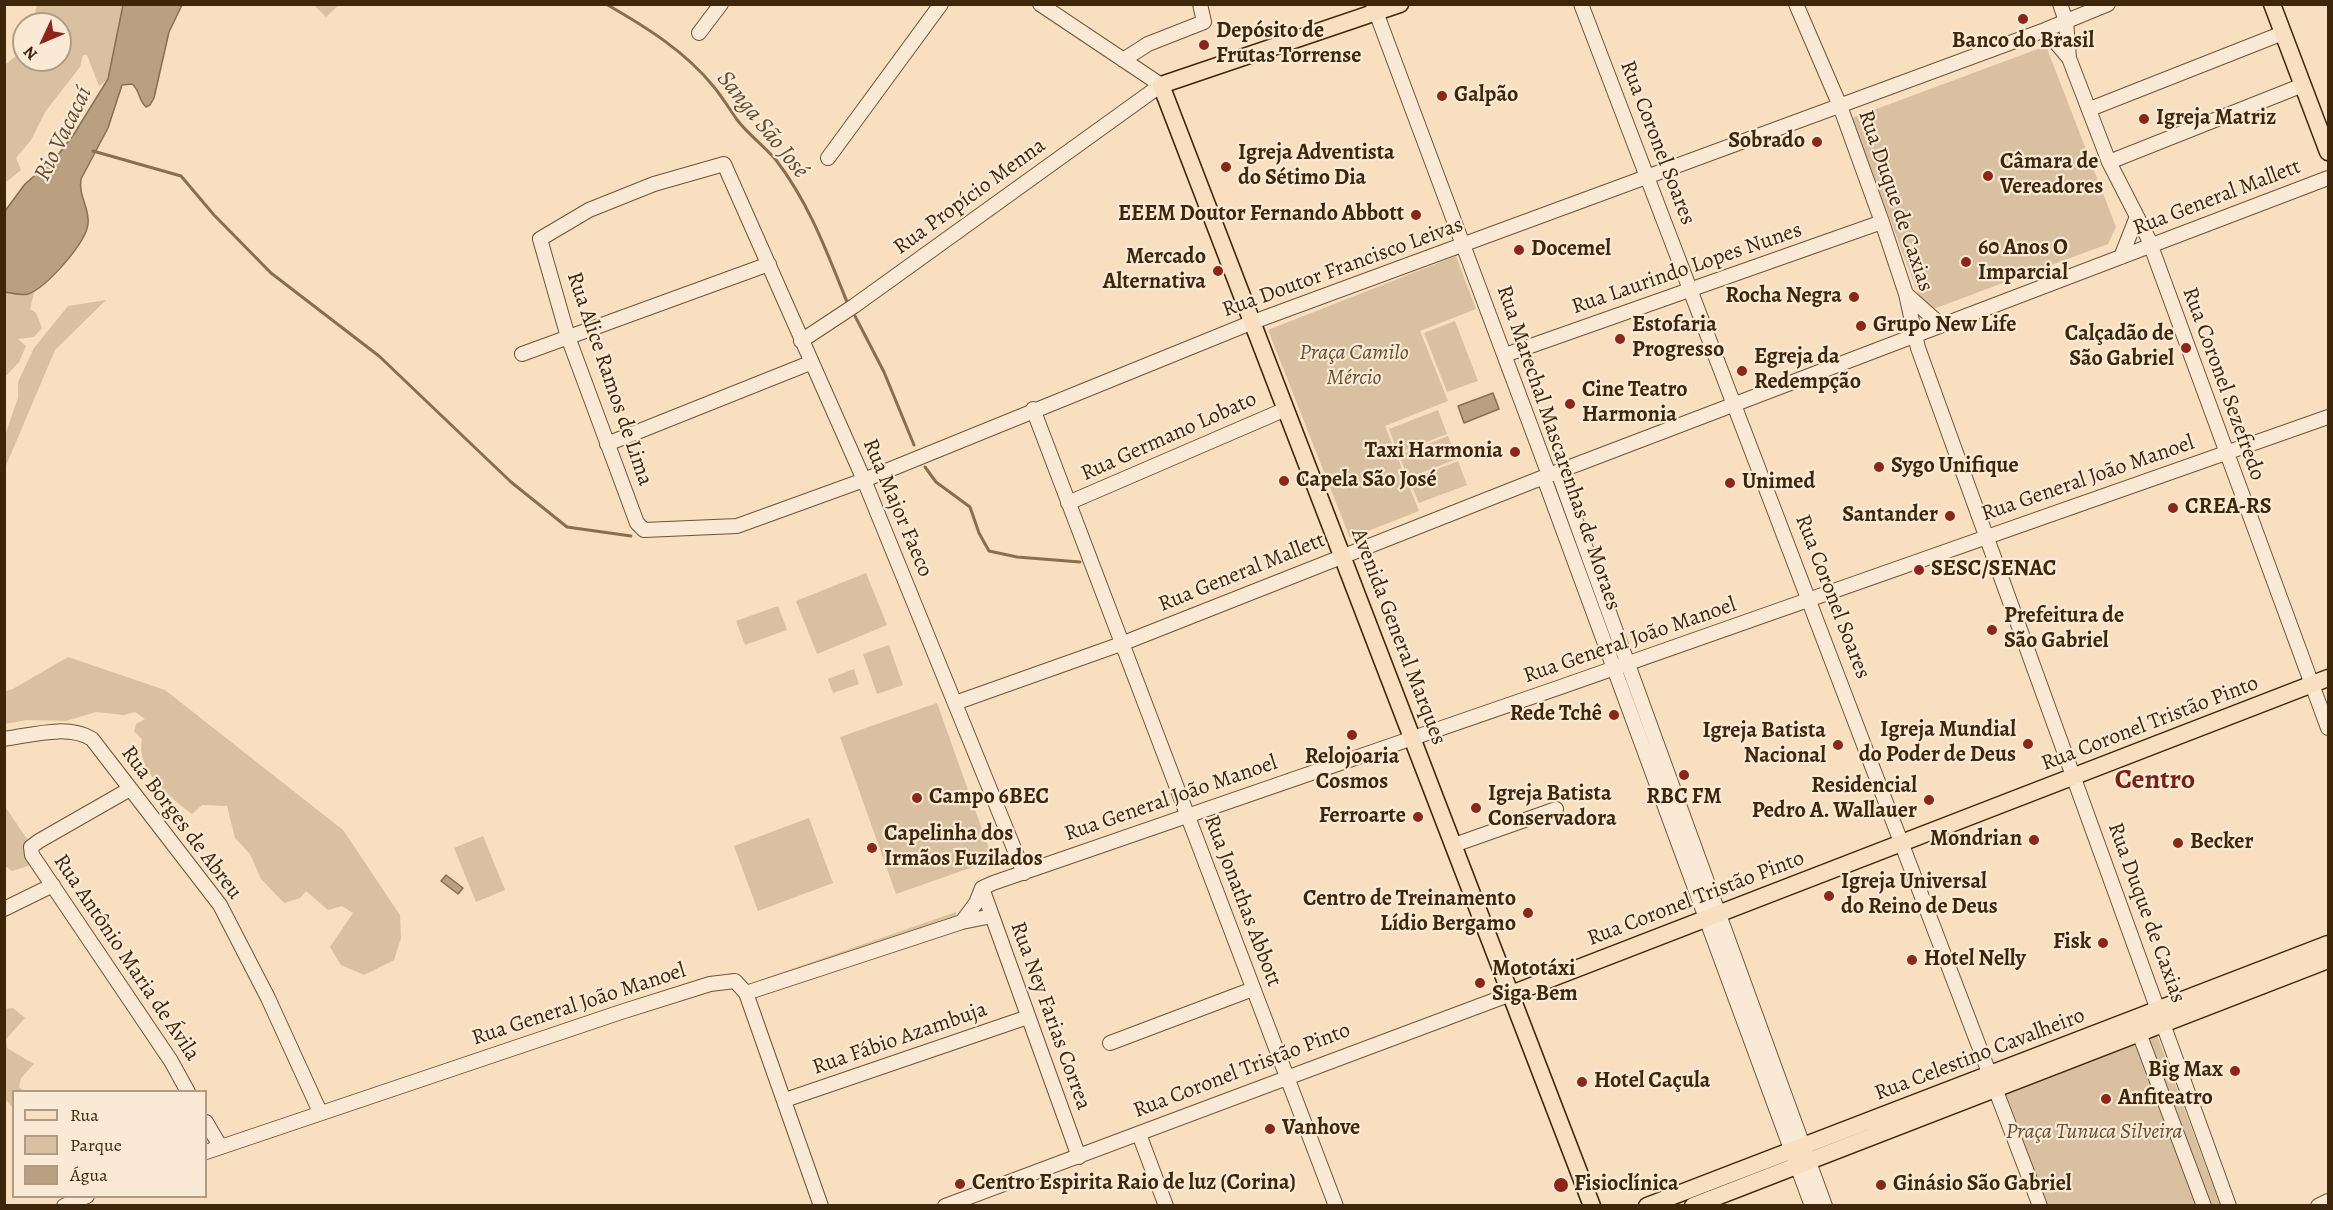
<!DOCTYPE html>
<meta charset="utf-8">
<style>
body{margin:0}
#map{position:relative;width:2333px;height:1210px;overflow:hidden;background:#f7dfbf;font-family:Alegreya,serif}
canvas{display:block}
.frame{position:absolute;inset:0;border:6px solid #3e260a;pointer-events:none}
.legend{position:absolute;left:12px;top:1090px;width:195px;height:108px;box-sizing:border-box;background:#faead5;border:2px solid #af9c84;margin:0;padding:8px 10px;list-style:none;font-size:18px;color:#3e260a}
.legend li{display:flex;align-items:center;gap:12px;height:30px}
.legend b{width:30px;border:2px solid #af9c84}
.north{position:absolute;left:12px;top:12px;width:60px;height:60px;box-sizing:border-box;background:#faead5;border:2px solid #af9c84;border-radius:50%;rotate:226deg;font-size:16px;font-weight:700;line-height:24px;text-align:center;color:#3e260a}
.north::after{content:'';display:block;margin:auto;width:21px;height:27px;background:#8f2418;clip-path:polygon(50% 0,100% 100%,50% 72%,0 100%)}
</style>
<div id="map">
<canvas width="2333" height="1210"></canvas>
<div class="frame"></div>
<ul class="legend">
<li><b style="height:8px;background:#f7dfbf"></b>Rua</li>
<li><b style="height:16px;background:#d8c0a0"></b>Parque</li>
<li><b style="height:16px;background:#b8a081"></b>Água</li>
</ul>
<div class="north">N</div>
</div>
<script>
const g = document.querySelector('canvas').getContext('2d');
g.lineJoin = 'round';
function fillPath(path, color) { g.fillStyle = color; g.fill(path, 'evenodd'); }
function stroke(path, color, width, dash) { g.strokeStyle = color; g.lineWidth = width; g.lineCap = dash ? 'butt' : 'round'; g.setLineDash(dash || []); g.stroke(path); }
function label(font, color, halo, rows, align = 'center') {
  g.font = font + ' Alegreya,serif'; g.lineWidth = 4.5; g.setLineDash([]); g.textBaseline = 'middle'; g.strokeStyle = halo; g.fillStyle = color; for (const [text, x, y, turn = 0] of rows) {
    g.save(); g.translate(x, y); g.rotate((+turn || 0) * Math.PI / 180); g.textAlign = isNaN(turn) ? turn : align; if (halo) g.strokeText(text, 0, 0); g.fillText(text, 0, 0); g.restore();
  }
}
const green = new Path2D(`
 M37,5H123L108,79L99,86L87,55H83L80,67L45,112L31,140L16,158L21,170L5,183L4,66L18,54L24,44V60H60V24H32Z
 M314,5H339L326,17Z
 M2046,46L2116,227L2108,244L1925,312L1852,118Z
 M1456,256L1476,309L1420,331L1448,401L1385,426L1419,511L1350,538L1268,330Z
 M35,289L30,309L36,313L42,328L34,337L18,339L26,346L19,362L5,377V292L28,294Z
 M106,300L55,350L5,468V435L18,398V382L34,348L68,306Z
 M1455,321L1478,381L1447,392L1424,333Z
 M1438,410L1447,434L1398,453L1389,429Z
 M1448,436L1457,459L1408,478L1399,455Z
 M1458,461L1467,485L1419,503L1409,480Z
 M1559,489L1619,656L1614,658L1554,491Z
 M866,573L887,625L817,654L796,601Z
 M778,606L787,630L745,645L736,621Z
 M889,645L903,685L877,694L863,654Z
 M68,657L165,690L343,830L400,915L401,938L394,960L364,975L341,965L330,947L353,913L342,906L328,910L306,891L300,898L284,903L261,879L250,854L235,838L227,806L202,805L192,814C170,797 135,770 142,739L134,731L136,724L145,719L135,712L124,715L96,712L66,721L27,720L5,724V691L13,689Z
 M854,669L859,684L833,693L828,679Z
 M937,703L993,860L896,894L840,737Z
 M4,805L29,842L34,864L12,871L5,866Z
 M809,818L833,883L758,911L734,846Z
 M483,836L505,890L476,902L454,848Z
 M956,912L957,916L761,984L760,980Z
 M13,1008L25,1018L6,1039L7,1048L34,1064L21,1078L19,1087L23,1091L14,1092L13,1108L4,1098L5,1009Z
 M2157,1035L2220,1205H2208L2147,1038Z
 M2135,1040L2197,1205H2047L2002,1090Z`);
const water = new Path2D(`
 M123,5H182L169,32L154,98L150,105L146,107C138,100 140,90 132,84L122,85L108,128L81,179C78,196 90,208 88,224C86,243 46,288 28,294C21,296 12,293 5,292V211L25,184L57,156L74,134L108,79Z
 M1493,393L1499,409L1464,423L1458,406Z
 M446,875L463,888L458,894L441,881Z`);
const stream = new Path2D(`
 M606,4C646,27 685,51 714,87C723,98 730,110 738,121C749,135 764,146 776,160C809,203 827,252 847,302
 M93,151L181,176L214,215L271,273L379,356L511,482L567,527L631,536
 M855,316L884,372L914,445
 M925,467L936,482L970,507L979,533L989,551L1017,557L1080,562`);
const minor = new Path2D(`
 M1373,4L1549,475
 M1581,4L2040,1206
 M1796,4L1840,106L1882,222L1906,294L1918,348L2229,1206
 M2060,4L2066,21L2069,58L2109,162L2148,238L2328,728
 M2045,30L2069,58
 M699,33L721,4
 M1123,60L1148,44L1204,22L1200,4
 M2090,109L2283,33
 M828,158L941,4
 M2109,162L2303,85
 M2121,257L2136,219
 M1906,294L1941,325
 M801,341L854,306L1161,85L1040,4
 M522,354L769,264
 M1505,355L1882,222
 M1033,409L1336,1206
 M607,444L810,363
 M1558,472L1825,1206
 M1544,478L1812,1206
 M1068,503L1286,409
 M955,703L1121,644L1549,475L2328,178
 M4,739C32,735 68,724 92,739L220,905L268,998L320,1112
 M130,789L39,841L31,847L32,855L171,1061L188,1092
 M1454,845L1556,809
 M1024,873L864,480L724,164L654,184L589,210L540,239L568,337L637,523L644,530L737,526L864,480L1253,322L2045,30L2108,4
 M982,888L1079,1157
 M4,909L53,885
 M962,922L976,903L982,888L993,883C1439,731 1884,574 2328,417
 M746,993L962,922L992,916
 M2136,1025L2204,1206
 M1110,1043L1253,989
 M785,1100L1028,1017
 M206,1122L220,1146
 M1139,1134L1166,1206
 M206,1152L621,1012L710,984L735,981L746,993L821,1206
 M64,1206L87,1196
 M945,1206L1511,994
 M2318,1206L2328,1201`);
const major = new Path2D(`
 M1400,4L1161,85L1592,1206
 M2272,4L2328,152
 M1511,994L2328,678
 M1647,1206L2328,944
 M1693,1206L2328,960`);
const markers = [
 [2023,19,6,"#8f2418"],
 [1204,45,6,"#8f2418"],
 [1442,96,6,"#8f2418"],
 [2144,119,6,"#8f2418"],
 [1817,142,6,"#8f2418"],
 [1226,167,6,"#8f2418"],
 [1988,176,6,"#8f2418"],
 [1416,215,6,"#8f2418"],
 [1519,250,6,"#8f2418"],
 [1966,262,6,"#8f2418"],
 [1218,271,6,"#8f2418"],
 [1854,297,6,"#8f2418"],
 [1861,326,6,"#8f2418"],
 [1620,339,6,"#8f2418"],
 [2186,348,6,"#8f2418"],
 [1742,371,6,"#8f2418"],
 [1570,404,6,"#8f2418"],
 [1515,452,6,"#8f2418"],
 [1879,467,6,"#8f2418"],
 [1284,481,6,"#8f2418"],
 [1730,483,6,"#8f2418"],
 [2173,508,6,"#8f2418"],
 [1950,516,6,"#8f2418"],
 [1919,570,6,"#8f2418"],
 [1992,630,6,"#8f2418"],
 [1614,715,6,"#8f2418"],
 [1352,735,6,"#8f2418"],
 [2028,744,6,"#8f2418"],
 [1838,745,6,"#8f2418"],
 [1684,775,6,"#8f2418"],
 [917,798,6,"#8f2418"],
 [1929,800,6,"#8f2418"],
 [1476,808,6,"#8f2418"],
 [1418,817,6,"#8f2418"],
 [2034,840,6,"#8f2418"],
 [2178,843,6,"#8f2418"],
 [872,848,6,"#8f2418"],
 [1829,896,6,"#8f2418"],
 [1528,913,6,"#8f2418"],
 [2103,943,6,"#8f2418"],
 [1912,960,6,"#8f2418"],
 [1480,983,6,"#8f2418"],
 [2235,1071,6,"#8f2418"],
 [1582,1082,6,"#8f2418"],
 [2106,1099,6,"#8f2418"],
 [1270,1129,6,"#8f2418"],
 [960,1184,6,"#8f2418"],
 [1561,1185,8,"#8f2418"],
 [1881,1185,6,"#8f2418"]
];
const poiNames = [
 ["Depósito de",1216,32],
 ["Frutas Torrense",1216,57],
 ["Banco do Brasil",2023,42,"center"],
 ["Galpão",1454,96],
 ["Igreja Matriz",2156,119],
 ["Sobrado",1805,142,"right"],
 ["Igreja Adventista",1238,154],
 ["do Sétimo Dia",1238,179],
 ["Câmara de",2000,163],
 ["Vereadores",2000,188],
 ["EEEM Doutor Fernando Abbott",1404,215,"right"],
 ["60 Anos O",1978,249],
 ["Imparcial",1978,274],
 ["Docemel",1531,250],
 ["Mercado",1206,258,"right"],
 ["Alternativa",1206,283,"right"],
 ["Rocha Negra",1842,297,"right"],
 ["Estofaria",1632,326],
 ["Progresso",1632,351],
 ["Grupo New Life",1873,326],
 ["Calçadão de",2174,335,"right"],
 ["São Gabriel",2174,360,"right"],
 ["Egreja da",1754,358],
 ["Redempção",1754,383],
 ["Cine Teatro",1582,391],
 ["Harmonia",1582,416],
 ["Taxi Harmonia",1503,452,"right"],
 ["Sygo Unifique",1891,467],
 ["Capela São José",1296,481],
 ["Unimed",1742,483],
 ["CREA-RS",2185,508],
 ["Santander",1938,516,"right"],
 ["SESC/SENAC",1931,570],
 ["Prefeitura de",2004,617],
 ["São Gabriel",2004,642],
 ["Rede Tchê",1602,715,"right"],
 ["Igreja Mundial",2016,731,"right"],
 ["do Poder de Deus",2016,756,"right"],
 ["Igreja Batista",1826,732,"right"],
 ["Nacional",1826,757,"right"],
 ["Relojoaria",1352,758,"center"],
 ["Cosmos",1352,783,"center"],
 ["Residencial",1917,787,"right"],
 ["Pedro A. Wallauer",1917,812,"right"],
 ["Igreja Batista",1488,795],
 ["Conservadora",1488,820],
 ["Campo 6BEC",929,798],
 ["RBC FM",1684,798,"center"],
 ["Ferroarte",1406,817,"right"],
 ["Capelinha dos",884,835],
 ["Irmãos Fuzilados",884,860],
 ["Mondrian",2022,840,"right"],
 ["Becker",2190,843],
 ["Igreja Universal",1841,883],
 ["do Reino de Deus",1841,908],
 ["Centro de Treinamento",1516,900,"right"],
 ["Lídio Bergamo",1516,925,"right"],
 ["Fisk",2091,943,"right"],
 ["Hotel Nelly",1924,960],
 ["Mototáxi",1492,970],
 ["Siga Bem",1492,995],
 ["Big Max",2223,1071,"right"],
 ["Hotel Caçula",1594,1082],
 ["Anfiteatro",2118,1099],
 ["Vanhove",1282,1129],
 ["Centro Espirita Raio de luz (Corina)",972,1184],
 ["Fisioclínica",1574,1185],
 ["Ginásio São Gabriel",1893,1185]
];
const streetNames = [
 ["Rua Coronel Soares",1657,143,69],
 ["Rua Propício Menna",970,197,-36],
 ["Rua General Mallett",2217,198,-21],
 ["Rua Duque de Caxias",1895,201,71],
 ["Rua Doutor Francisco Leivas",1343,268,-20],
 ["Rua Laurindo Lopes Nunes",1687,269,-19],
 ["Rua Alice Ramos de Lima",609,379,71],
 ["Rua Coronel Sezefredo",2223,384,70],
 ["Rua Germano Lobato",1169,437,-24],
 ["Rua Marechal Mascarenhas de Moraes",1558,448,71],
 ["Rua General João Manoel",2088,479,-19],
 ["Rua Major Faeco",897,508,67],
 ["Rua General Mallett",1242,573,-22],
 ["Rua Coronel Soares",1832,597,69],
 ["Avenida General Marques",1398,637,69],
 ["Rua General João Manoel",1630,641,-19],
 ["Rua Coronel Tristão Pinto",2150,724,-21],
 ["Rua General João Manoel",1171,799,-19],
 ["Rua Borges de Abreu",181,823,53],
 ["Rua Coronel Tristão Pinto",1696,899,-21],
 ["Rua Jonathas Abbott",1242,901,69],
 ["Rua Duque de Caxias",2146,913,70],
 ["Rua Antônio Maria de Ávila",126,958,56],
 ["Rua General João Manoel",579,1005,-18],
 ["Rua Ney Farias Correa",1050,1016,70],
 ["Rua Fábio Azambuja",900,1039,-19],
 ["Rua Celestino Cavalheiro",1980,1055,-21],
 ["Rua Coronel Tristão Pinto",1242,1071,-21]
];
const parkNames = [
 ["Praça Camilo",1354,354],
 ["Mércio",1354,379],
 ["Praça Tunuca Silveira",2094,1133]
];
const waterNames = [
 ["Sanga São José",762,125,51],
 ["Rio Vacacaí",64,134,-64]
];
const districtNames = [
 ["Centro",2155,781]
];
fillPath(green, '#d8c0a0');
fillPath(water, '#b8a081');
stroke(water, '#876f51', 1.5);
stroke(stream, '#876f51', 3);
stroke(minor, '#6c5437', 16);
stroke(major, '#3e260a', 19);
stroke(minor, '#faead5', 14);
stroke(major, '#f7dfbf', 16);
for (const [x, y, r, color] of markers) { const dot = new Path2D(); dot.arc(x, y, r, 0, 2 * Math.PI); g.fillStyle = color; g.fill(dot); stroke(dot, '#faead5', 2); }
label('bold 22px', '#3e260a', '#faead5', poiNames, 'left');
label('22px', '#3e260a', '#faead5', streetNames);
label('italic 22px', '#644c30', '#faead5', parkNames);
label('italic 24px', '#634b2e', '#faead5', waterNames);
label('bold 28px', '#7a1f14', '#faead5', districtNames);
</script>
